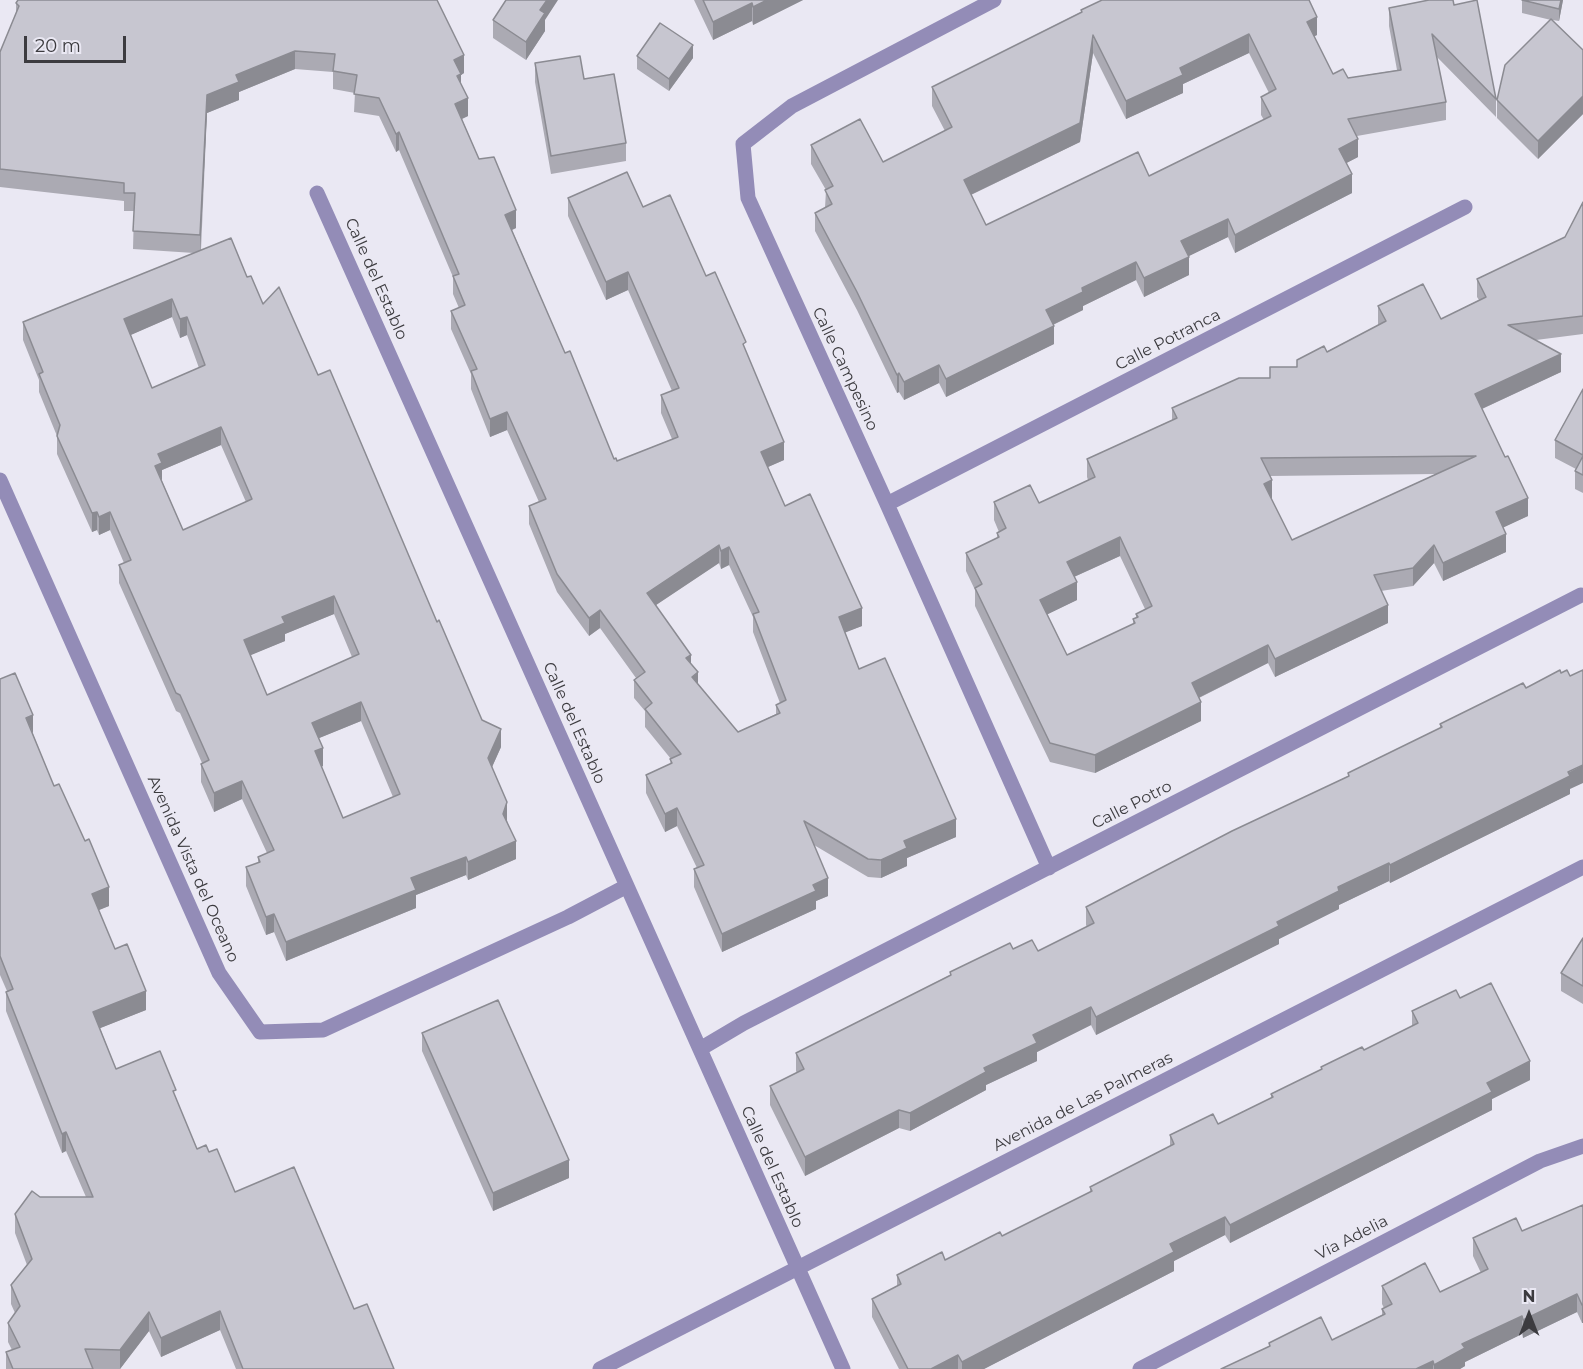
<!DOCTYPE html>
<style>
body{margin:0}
#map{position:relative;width:1583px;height:1369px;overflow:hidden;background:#eae8f3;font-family:Montserrat,sans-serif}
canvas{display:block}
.north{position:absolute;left:1499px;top:1285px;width:60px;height:60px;-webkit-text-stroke:4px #eae8f3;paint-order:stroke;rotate:0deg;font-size:16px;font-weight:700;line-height:24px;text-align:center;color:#3c3b3f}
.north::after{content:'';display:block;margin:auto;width:21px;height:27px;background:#3c3b3f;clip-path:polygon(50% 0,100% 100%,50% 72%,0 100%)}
.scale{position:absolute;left:24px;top:36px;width:102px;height:27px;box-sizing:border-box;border:3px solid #3c3b3f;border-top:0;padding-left:8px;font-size:18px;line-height:21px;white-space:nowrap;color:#3c3b3f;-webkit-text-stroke:4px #eae8f3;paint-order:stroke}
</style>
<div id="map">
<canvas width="1583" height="1369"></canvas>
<div class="north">N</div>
<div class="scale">20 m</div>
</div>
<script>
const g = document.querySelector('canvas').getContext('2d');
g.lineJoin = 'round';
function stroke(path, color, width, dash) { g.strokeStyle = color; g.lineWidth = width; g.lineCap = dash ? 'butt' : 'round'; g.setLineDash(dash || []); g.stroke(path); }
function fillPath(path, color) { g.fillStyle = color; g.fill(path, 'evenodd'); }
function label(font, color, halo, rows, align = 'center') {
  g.font = font + ' Montserrat,sans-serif'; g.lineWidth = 4.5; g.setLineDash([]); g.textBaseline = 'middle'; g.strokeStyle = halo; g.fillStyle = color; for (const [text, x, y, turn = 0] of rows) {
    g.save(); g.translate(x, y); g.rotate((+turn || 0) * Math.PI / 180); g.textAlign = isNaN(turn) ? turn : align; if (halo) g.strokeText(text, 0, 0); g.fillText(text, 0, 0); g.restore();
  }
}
const minor = new Path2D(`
 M994,0L792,106L743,144L748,198L887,504L1049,868
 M317,193L843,1369
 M0,480L219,973L260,1032L323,1030L568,917L627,886
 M887,504L1465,207
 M700,1049L744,1023L1581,595
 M600,1369L1583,867
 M1140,1369L1540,1161L1583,1146`);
const wall = new Path2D(`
 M694,0H803L753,25L752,21L713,40Z
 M1522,0H1563L1559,21L1552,20L1583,50V114L1538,159L1497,118V100L1551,20L1522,13Z
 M16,3L464,73L461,75V84L468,116L462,119L479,159L516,228L512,230L565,353L614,459L617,461L672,439L661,413V395L672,391L628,290L606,300L568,216V198L643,207L706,276L746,352L784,460L768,467L785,506L862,626L845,632L859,669L956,837L907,858V866L881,878L868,877L814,845L828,896L816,901V909L722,952L694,887V869L697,868L677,826L665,832L646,793V775L670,764L671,759L645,727V711L634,698V680L636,678L600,628L589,636L557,592L529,524V506L539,502L507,430L490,437L471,389V374L451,329V311L459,308L453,294V277L399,150L396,152L379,116L354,112L355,93L333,89V72L295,69L239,92V100L207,113L201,250L247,277L263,304L318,375L437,622L482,720L501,747L492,767L507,820L516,859L468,880L466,875L416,895V908L286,961L274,932L266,935L246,886V867L258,863V857L267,853L242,799L214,812L201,782V764L202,763L180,713L176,711L119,583V565L124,563L110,530L99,535L97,530L92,532L57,454V436L39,392V380L23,340V322L194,253L133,249L134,211H124V201L0,187V52L16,13ZM172,317L180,338L187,335L199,368L152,388L130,335ZM221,445L246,502L183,530L162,481V470ZM719,563L721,569L729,565L753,617V632L780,703L776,705V714L738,732L698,684L691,664L656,605ZM334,614L352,657L267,695L250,655L285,641V634ZM361,721L393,797L343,818L321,767L323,766L319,738Z
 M1454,5L1496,99V117L1437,57L1446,102V120L1357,136L1358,157L1346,163L1352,193L1235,253L1228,237L1188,256L1189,275L1144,297L1136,280L1083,306V310L1053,325L1054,344L946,397L939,383L904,400L899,392L897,393L857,310L815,231V213L825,208L826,190L811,164V145L883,162L945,131L932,106V87L1081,12V10L1317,35L1314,36L1333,74L1348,78L1397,70L1389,26V8ZM1093,53L1126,119L1183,93V84L1249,53L1269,93L1261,97V115L1264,120L1149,176L986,225L971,195L1080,142Z
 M493,20H545V31L526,60L493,38Z
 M637,56L693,58L669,91L637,69Z
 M535,63L626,143V161L551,174L535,82Z
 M1583,202V334L1536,340L1561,372L1482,409L1528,516L1503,527L1506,552L1443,581L1434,563L1413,586L1381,591L1388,623L1275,677L1268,663L1199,698L1201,721L1095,773L1050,762L975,606V590L966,571V553L997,539V533L999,532L994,520V502L1039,503L1088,480L1087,477V459L1172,420V408L1270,378L1297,367L1378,325V306L1441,319L1479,300L1477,297V279L1565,237ZM1436,474L1292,540L1271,498L1270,476ZM1120,556L1145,609L1136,614V618L1133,619V624L1067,655L1047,614L1077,600L1074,577Z
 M1583,389V493L1575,489V471L1576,469L1555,458V440Z
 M0,679L33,734L54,786L109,906L98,910L115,949L146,1010L100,1028L116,1069L176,1099L197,1149L209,1152L235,1192L354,1309L394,1369H236L220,1330L161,1357L149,1331L120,1369H6V1352L12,1350L8,1342V1323L15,1313L11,1304V1285L27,1265L15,1233V1214L40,1197H86L66,1151L62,1153L6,1011V992L7,991L0,975Z
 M1440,724L1570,789V794L1390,883L1389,881L1339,905V909L1279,939V944L1096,1035L1091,1025L1037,1052V1061L986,1085V1090L910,1131L899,1128L805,1176L770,1105V1086L797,1073L796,1071V1053L950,975V972L1013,949L1038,951L1087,927L1086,925V907L1348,776V773L1440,728Z
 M1583,938V1004L1561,991V973Z
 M1460,998L1530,1080L1492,1099V1110L1230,1243L1225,1235L1174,1261V1271L984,1369H899L872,1317V1299L897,1287V1275L945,1260L1002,1236L1090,1192V1187L1170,1146V1135L1218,1124L1271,1098V1094L1321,1070V1067L1364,1050L1412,1026V1011Z
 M422,1033L569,1178L493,1211L422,1051Z
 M1583,1205L1582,1323L1577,1312L1523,1338L1522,1334L1465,1362V1366L1460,1369H1221L1269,1347V1343L1332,1340L1382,1315V1309L1384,1308L1382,1304V1286L1440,1292L1481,1273L1473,1256V1238L1522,1231Z`);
const shadedWall = new Path2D(`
 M547,0H558L545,20V31L526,60V42L540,10Z
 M767,0H803L753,25V7Z
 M1561,0H1563L1559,21V9Z
 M752,3V21L713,40V22Z
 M1317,17V35L1307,40V22Z
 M1249,34V53L1183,84V93L1126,119V101L1180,68Z
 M1093,35V53L1080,142L964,198V180Z
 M693,45V58L669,91V79Z
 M295,51V69L239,92V100L207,113L200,253V235L207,95L236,75Z
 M464,55V73L461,75V92L454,60Z
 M1583,96V114L1538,159V141Z
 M468,98V116L455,122V104Z
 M399,132V150L396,152V134Z
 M1358,139V157L1339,167V149Z
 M1352,174V193L1235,253V235Z
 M516,210V228L505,233V215Z
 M1228,219V237L1181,260V241Z
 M1189,257V275L1144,297V278Z
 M1136,262V280L1083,306V310L1046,328V310L1082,288Z
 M628,272V290L606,300V282Z
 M172,299V317L124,338V319Z
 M187,317V335L180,338V319Z
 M1054,326V344L946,397V379Z
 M1561,354V372L1475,412V394Z
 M939,365V383L904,400V382Z
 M899,373V392L897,393V375Z
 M507,412V430L490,437V419Z
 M221,427V445L162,470V481L155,466L158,454Z
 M784,442V460L761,470V452Z
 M1272,480V498L1264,502V484Z
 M1528,498V516L1496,531V512Z
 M97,512V530L92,532V513Z
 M110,512V530L99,535V517Z
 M1506,534V552L1443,581V563Z
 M1120,537V556L1067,580V562Z
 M719,545V563L647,611V593Z
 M1434,545V563L1413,586V568Z
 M729,547V565L721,569V551Z
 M1077,582V600L1040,618V600Z
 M334,596V614L285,634V641L244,658V640L282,617Z
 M1388,605V623L1275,677V659Z
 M862,608V626L839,635V617Z
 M600,610V628L589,636V618Z
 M1268,645V663L1192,701V683Z
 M691,655V673L686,658Z
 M698,672V690L692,677Z
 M361,702V721L312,741V723Z
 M1201,702V721L1095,773V755Z
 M33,715V734L26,718Z
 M501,729V747L488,776V758Z
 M323,748V766L315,769V751Z
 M1583,765V783L1570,789V794L1390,883V865Z
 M242,781V799L214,812V793Z
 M507,802V820L503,832V814Z
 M677,808V826L665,832V814Z
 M956,819V837L907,858V866L881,878V860L904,841Z
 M516,841V859L468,880V862Z
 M466,857V875L416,895V908L286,961V942L411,878Z
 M1389,863V881L1339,905V909L1279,939V944L1096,1035V1017L1277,922L1338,887Z
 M828,878V896L816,901V909L722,952V934L813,885Z
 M109,887V906L92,913V894Z
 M274,914V932L266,935V917Z
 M146,991V1010L93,1031V1012Z
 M1091,1007V1025L1037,1052V1061L986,1085V1090L910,1131V1113L984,1068L1033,1035Z
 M1530,1061V1080L1492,1099V1110L1230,1243V1225L1487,1083Z
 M899,1110V1128L805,1176V1157Z
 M66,1132V1151L62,1153V1134Z
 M569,1160V1178L493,1211V1193Z
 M1225,1217V1235L1174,1261V1271L984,1369H962V1362L1170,1244Z
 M1577,1294V1312L1523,1338V1320Z
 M1583,1304V1323H1582V1305Z
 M220,1311V1330L161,1357V1338Z
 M149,1312V1331L120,1369V1350Z
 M1522,1316V1334L1465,1362V1366L1460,1369H1434V1365L1462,1344Z
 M958,1355V1369H931Z
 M1433,1361V1369H1416Z`);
const building = new Path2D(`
 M18,0H437L464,55L454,60L461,74L457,76L468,98L455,104L479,159L494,157L516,210L505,215L565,353L570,351L614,459L616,458L617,461L678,437L661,395L679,388L628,272L606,282L568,198L627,172L643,207L670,195L706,276L715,272L746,342L743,344L784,442L761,452L785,506L810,494L862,608L839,617L859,669L885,658L956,819L904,841L907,848L881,860L868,859L804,821L828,878L813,885L816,891L722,934L694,869L704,865L677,808L665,814L646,775L672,763L670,759L681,754L645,709L652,703L634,680L645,672L600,610L589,618L557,574L529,506L546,499L507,412L490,419L471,371L477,369L451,311L465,305L453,276L459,274L399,132L396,134L379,98L354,94L357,75L333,71L335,54L295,51L236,75L239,82L207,95L200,235L133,231L135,193H124V183L0,169V52L19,6L16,3ZM719,545L721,551L729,547L759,612L753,614L786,700L776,705L780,713L738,732L692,677L698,672L686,658L691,655L647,593Z
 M506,0H547L540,10L545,13L526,42L493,20Z
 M703,0H767L753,7L752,3L713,22Z
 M1102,0H1309L1317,17L1307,22L1333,74L1343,69L1348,78L1401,70L1389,8L1429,0H1453L1454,5L1477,0L1496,99L1432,34L1446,102L1348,119L1358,139L1339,149L1352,174L1235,235L1228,219L1181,241L1189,257L1144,278L1136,262L1082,288L1083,292L1046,310L1054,326L946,379L939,365L904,382L899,373L897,375L857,292L815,213L832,204L825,190L833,186L811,145L860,119L883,162L952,127L932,87L1082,12L1081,10ZM1249,34L1276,89L1261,97L1271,116L1149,176L1138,152L986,225L964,180L1080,123L1093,35L1126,101L1183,75L1180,68Z
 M1522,0H1561L1559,9Z
 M1551,19L1583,50V96L1538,141L1497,100L1505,65Z
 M660,23L693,45L669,79L637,56Z
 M580,56L584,79L614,74L626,143L551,156L535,63Z
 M1583,202V316L1508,325L1561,354L1475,394L1505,457L1508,456L1528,498L1496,512L1506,534L1443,563L1434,545L1413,568L1374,575L1388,605L1275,659L1268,645L1192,683L1201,702L1095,755L1050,743L975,588L982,584L966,553L999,537L997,533L1006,528L994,502L1030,485L1039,503L1095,477L1087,459L1177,418L1172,408L1239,378H1270V367H1297V360L1324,346L1327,352L1386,321L1378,306L1423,284L1441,319L1486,297L1477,279L1565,237ZM1476,456L1292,540L1264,484L1272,480L1261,458ZM1120,537L1152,606L1136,614L1138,617L1133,619L1135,623L1067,655L1040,600L1077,582L1067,562Z
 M231,238L247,277L251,276L263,304L279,287L318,375L330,370L437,622L439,620L482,720L501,729L488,758L507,802L503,814L516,841L468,862L466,857L411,878L416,890L286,942L274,914L266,917L246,867L260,862L258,857L274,850L242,781L214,793L201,764L209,760L180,695L176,693L119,565L131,560L110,512L99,517L97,512L92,513L57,436L60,425L39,374L43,372L23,322ZM172,299L180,319L187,317L205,365L152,388L124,319ZM221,427L252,499L183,530L155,466L162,463L158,454ZM334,596L359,654L267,695L244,640L285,623L282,617ZM361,702L400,794L343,818L315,751L323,748L312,723Z
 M1583,389V455L1555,440Z
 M1583,456V475L1575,471Z
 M1560,670L1561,673L1567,670L1570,676L1583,670V765L1568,772L1570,776L1390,865L1389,863L1338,887L1339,891L1277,922L1279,926L1096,1017L1091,1007L1033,1035L1037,1043L984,1068L986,1072L910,1113L899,1110L805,1157L770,1086L804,1069L796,1053L951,975L950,972L1010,943L1013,949L1032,940L1038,951L1094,923L1086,907L1232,831L1349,776L1348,773L1442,727L1440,724L1523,683L1526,688Z
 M15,673L33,715L26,718L54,786L59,784L85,841L89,839L109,887L92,894L115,949L127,944L146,991L93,1012L116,1069L160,1051L176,1090L173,1091L197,1149L206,1145L209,1152L217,1149L235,1192L294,1167L354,1309L367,1304L394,1369H243L220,1311L161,1338L149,1312L120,1350L85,1349L93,1369H13L6,1352L20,1347L8,1323L20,1306L11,1285L32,1259L15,1214L32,1191L40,1197H93L66,1132L62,1134L6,992L13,989L0,956V679Z
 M1583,938V986L1561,973Z
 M1491,983L1530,1061L1487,1083L1492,1092L1230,1225L1225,1217L1170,1244L1174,1252L962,1362L958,1355L931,1369H908L872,1299L901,1284L897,1275L942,1252L945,1260L1000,1232L1002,1236L1092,1191L1090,1187L1174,1144L1170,1135L1213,1114L1218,1124L1273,1097L1271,1094L1322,1069L1321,1067L1362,1047L1364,1050L1418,1023L1412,1011L1456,990L1460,998Z
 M498,1000L569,1160L493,1193L422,1033Z
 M1583,1205V1304L1582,1305L1577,1294L1523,1320L1522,1316L1462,1344L1465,1348L1434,1365L1433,1361L1416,1369H1221L1270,1346L1269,1343L1321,1317L1332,1340L1385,1314L1382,1309L1392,1304L1382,1286L1425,1263L1440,1292L1488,1269L1473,1238L1516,1218L1522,1231Z`);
const streetNames = [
 ["Calle del Establo",376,279,66],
 ["Calle Potranca",1168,340,-27],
 ["Calle Campesino",845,369,65],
 ["Calle del Establo",574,723,66],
 ["Calle Potro",1132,805,-27],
 ["Avenida Vista del Oceano",193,869,66],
 ["Avenida de Las Palmeras",1083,1102,-27],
 ["Calle del Establo",772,1167,66],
 ["Via Adelia",1352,1238,-27]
];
stroke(minor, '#938cb7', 15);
fillPath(wall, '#abaab3');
fillPath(shadedWall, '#8b8b92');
fillPath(building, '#c7c6d0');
stroke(building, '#8b8b92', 1.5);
label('16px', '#3c3b3f', '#eae8f3', streetNames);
</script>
